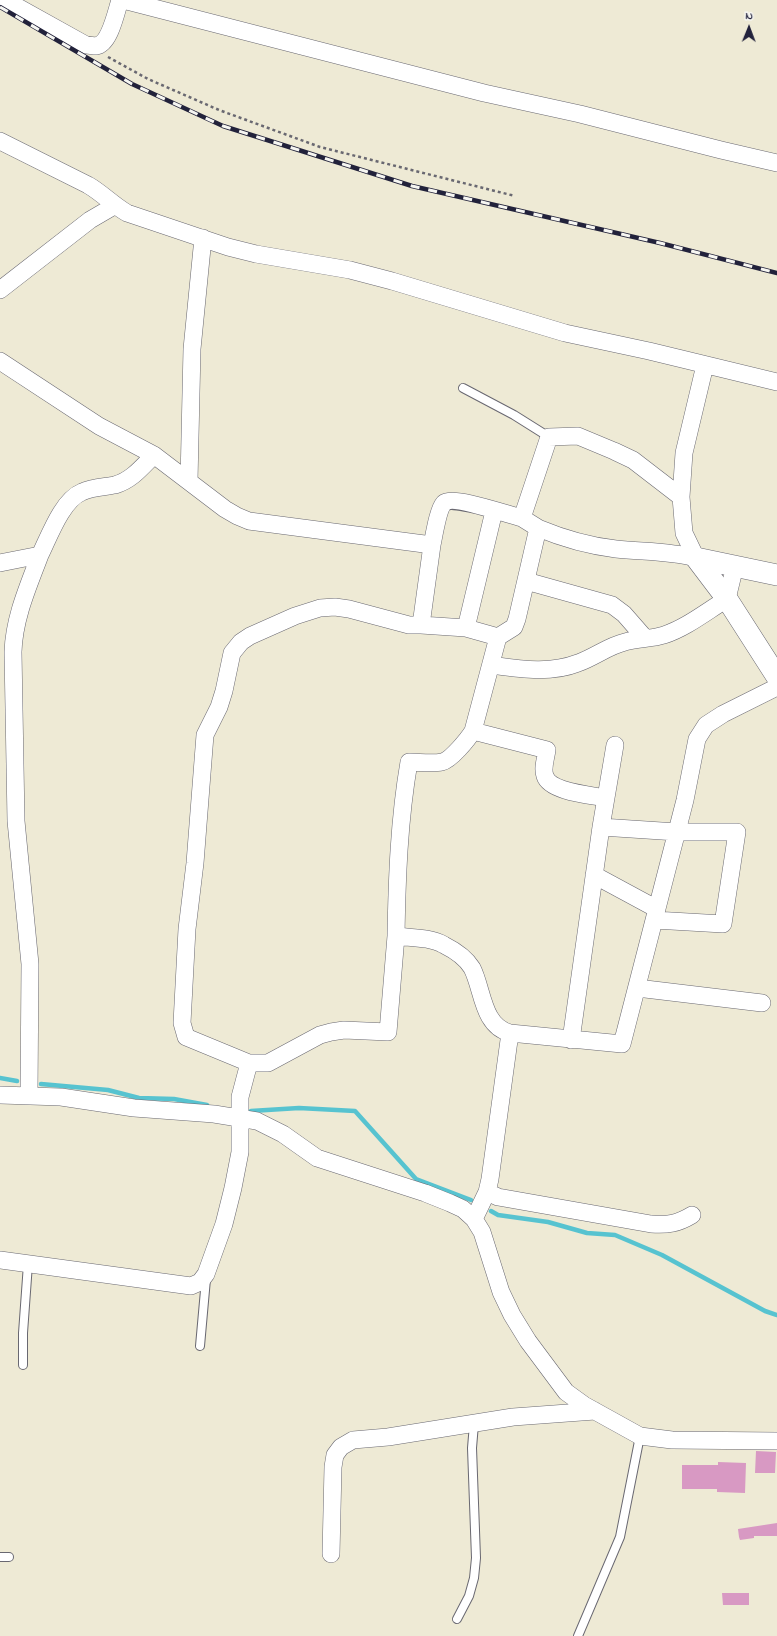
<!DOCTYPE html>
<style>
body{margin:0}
#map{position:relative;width:777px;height:1636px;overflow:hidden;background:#eeead5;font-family:"Indie Flower",sans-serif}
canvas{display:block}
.north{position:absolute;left:729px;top:8px;width:40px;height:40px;-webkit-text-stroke:3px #f6f6f2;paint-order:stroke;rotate:1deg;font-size:11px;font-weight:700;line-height:16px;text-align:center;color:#22223b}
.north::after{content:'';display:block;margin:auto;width:14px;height:18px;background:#22223b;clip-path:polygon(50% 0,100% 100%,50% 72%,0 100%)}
</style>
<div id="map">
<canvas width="777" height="1636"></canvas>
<div class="north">N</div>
</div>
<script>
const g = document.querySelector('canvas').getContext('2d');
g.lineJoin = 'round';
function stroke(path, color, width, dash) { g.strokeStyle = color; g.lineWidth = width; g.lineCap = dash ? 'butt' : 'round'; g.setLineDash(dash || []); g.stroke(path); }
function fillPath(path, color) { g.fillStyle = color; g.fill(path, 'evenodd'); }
const stream = new Path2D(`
 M0,1078L17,1081
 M41,1084L108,1090L139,1098L174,1099L207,1105
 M251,1111L299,1108L355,1111L416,1179L471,1200
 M491,1211L498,1215L548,1222L587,1233L615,1235L662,1255L765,1311L777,1315`);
const building = new Path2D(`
 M756,1451L776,1452L775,1473H755Z
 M718,1462L746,1463L745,1493L717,1492V1489H682V1465H718Z
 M777,1523V1536H754V1538L740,1540L739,1537L738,1529Z
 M722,1593H749V1605H723Z`);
const path = new Path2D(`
 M108,57L148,79L219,110L320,147L515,196`);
const service = new Path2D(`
 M463,388L514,415L549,437
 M200,1346L206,1279
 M23,1365V1333L28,1264
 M0,1557H9
 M457,1619L469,1596L474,1578L476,1558L472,1448L474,1424
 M578,1636L620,1537L640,1436`);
const minor = new Path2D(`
 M5,0L86,45C89,45 93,46 96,46C110,44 116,12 120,0
 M123,0L484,93L580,114L721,150L777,163
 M0,141L88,185C102,193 113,205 127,213L228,247L256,254L350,270L392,281L565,333L649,351L777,382
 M0,290L90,220L114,206
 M0,361L99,426L154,455L225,509L237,516L249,521L432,545C434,536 438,509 444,503C453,495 509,515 522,518L549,437L578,436L614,451L633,460L681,497L684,533L696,558
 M189,481L192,349L203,238
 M681,497L684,453L705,365
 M538,528C562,538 590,546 616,549C643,552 669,551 696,558
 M432,545L421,625L466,628L498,637L514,627L517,619L538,528L522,518
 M0,563L40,555C49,537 62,500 82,492C92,487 105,487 115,485C132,480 142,467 154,455
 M526,581L612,605L624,614L645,638
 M466,628L494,511
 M491,665C520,669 550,674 578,663C595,657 608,646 625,642C638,638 652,639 664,635C686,628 707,611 727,599L735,566
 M473,731L547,750C546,758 542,768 545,776C550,792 591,795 606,798
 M601,827L677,832H737L723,924L654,920
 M594,875L657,909
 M637,988L762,1003
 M510,1033L622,1044L685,800L697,739L706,725L723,714L777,687
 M571,1040L601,827L615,745
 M249,1063H268L320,1035L331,1032L344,1030L388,1032L396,936
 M0,1095L61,1097L134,1108L214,1114L257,1121L283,1134L317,1158L425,1193L450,1203L463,1209L474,1219L482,1232L501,1292L512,1315L528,1341L566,1392L584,1405L640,1436L672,1440L777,1441
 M29,1095L30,964L16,821L13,652C14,618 28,587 40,555
 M487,1192L498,1197L651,1224C668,1225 677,1224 692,1215
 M474,1219L487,1192L490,1179L510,1033C482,1026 483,989 472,968C466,958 454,950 444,945C430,937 411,938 396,936C397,878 399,820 409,762C419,762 432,764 442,762C451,760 468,739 473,731L498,637
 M0,1260L191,1286L200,1282L206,1274L224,1224L233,1188L240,1152V1097L249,1063L186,1037L182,1023L187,929L195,863L205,735L219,707L224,691L232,653L241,642L250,636L295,616L320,608L335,607L349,609L409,625H421
 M331,1554L333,1467L335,1455L341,1447L353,1440L388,1437L513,1417L595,1411`);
const tertiary = new Path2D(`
 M696,558L727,599L777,677
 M696,558L777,575`);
const rail = new Path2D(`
 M0,7L132,84L223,126L412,186L660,243L777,273`);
stroke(stream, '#57c3d0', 4.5);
fillPath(building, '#d899c3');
stroke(service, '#696871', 10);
stroke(minor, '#696871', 18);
stroke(tertiary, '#696871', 22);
stroke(path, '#696871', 2.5, [3, 3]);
stroke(service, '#fff', 8);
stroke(minor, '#fff', 17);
stroke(tertiary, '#fff', 21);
stroke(rail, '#22223b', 4.5);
stroke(rail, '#f6f6f2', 3, [9]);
</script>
